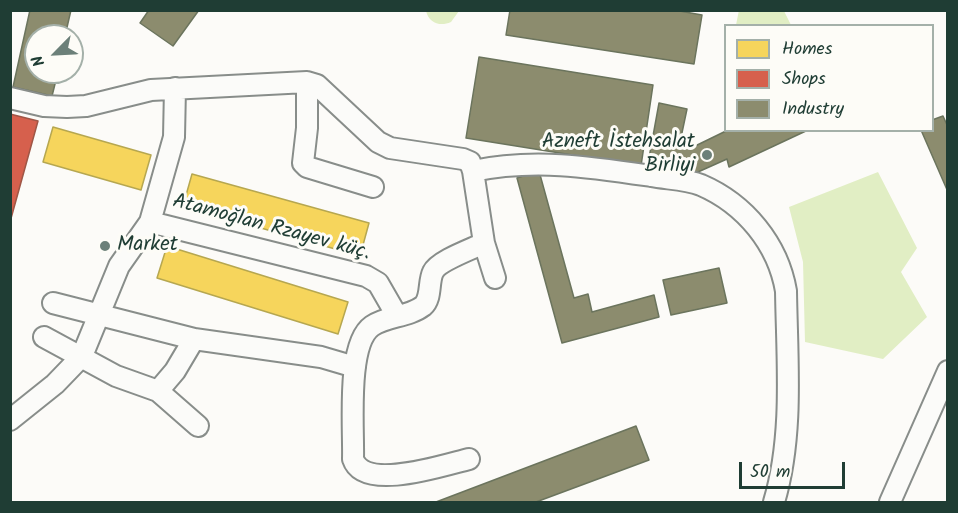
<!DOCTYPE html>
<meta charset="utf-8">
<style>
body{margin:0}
#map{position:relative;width:958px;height:513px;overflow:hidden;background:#fcfbf8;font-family:Kalam,sans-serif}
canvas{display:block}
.frame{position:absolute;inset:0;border:12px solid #1f3d34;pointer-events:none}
.legend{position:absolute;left:724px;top:24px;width:210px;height:108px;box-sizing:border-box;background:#fdfcf7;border:2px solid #a4b0a9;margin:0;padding:8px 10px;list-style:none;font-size:18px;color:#1f3d34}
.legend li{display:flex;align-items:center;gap:12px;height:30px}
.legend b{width:30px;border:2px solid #a4b0a9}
.north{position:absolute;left:24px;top:24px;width:60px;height:60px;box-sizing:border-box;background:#fdfcf7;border:2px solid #a4b0a9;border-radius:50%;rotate:246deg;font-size:16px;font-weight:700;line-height:24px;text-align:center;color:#1f3d34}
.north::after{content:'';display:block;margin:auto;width:21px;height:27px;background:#6c8079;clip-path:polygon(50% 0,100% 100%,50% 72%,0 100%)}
.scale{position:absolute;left:739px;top:462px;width:106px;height:27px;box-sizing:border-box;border:3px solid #1f3d34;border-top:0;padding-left:8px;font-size:18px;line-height:21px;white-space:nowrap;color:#1f3d34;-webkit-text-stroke:4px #fdfcf7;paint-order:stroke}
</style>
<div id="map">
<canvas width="958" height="513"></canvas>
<div class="frame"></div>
<ul class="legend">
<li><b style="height:16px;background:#f6d55c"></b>Homes</li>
<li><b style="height:16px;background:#d6604d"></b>Shops</li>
<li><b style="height:16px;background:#8c8c6e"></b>Industry</li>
</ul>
<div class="north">N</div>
<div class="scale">50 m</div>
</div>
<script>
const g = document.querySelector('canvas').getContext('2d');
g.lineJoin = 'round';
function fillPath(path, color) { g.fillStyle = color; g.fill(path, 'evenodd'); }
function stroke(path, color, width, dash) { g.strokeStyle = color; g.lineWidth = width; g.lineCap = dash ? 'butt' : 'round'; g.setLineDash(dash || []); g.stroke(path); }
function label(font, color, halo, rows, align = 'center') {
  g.font = font + ' Kalam,sans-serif'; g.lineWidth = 6; g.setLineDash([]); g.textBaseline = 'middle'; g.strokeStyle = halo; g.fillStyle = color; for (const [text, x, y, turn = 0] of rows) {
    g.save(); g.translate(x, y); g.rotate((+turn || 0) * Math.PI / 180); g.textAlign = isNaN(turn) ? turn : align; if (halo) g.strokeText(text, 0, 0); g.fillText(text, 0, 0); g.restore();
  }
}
const green = new Path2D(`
 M739,10L784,11L791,25H736Z
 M426,11V10L459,11L451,22C440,27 429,23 426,11Z
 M878,172L917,248L901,272L927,317L883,359L805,342L803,262L789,207Z`);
const homes = new Path2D(`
 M53,127L151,155L141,190L43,162Z
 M192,174L369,223L360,256L183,206Z
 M167,246L348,302L338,334L157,278Z`);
const shops = new Path2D(`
 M10,114L38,121L10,222Z`);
const industry = new Path2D(`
 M30,10H71L65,36H36V72H58L52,96L13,87Z
 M149,10H199L173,46L140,23Z
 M510,10H674L702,15L694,64L506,35Z
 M479,57L653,85L641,166L466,138Z
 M659,103L687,109L679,147L689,149L728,130H808L729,167L727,159L689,176L647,169Z
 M943,116L948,127V192L921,130H932V120Z
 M539,171L574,298L588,294L592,312L654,295L659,317L562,343L517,178Z
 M719,268L727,303L671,315L663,280Z
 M636,426L649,460L536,502H436Z`);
const minor = new Path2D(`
 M307,82V128L303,163L307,167L373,187
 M10,98L44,106L67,107L86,106L151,90L307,82L317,85L378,142L390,148L463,159L470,162L473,171L484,243L495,278
 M473,171C534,158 591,167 651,176C666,179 686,179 701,185C745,204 778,244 786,291C787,360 794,435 774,502
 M150,222L366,276L378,283L397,316
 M53,303L194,339L321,357L355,367
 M44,337L116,376L158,391L198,426
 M158,391L175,371L194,339
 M10,420L55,384L82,356L119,266L150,222L174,137L175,88
 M469,459C444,465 364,492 353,459C354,428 346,344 372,326C386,316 409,317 423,306C432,298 428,282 433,272C438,261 472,249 484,243
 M890,502L948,371`);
const markers = [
 [707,155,6,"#6c8079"],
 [105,246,6,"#6c8079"]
];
const poiNames = [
 ["Azneft İstehsalat",695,143],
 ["Birliyi",695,167],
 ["Market",117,246,"left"]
];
const streetNames = [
 ["Atamoğlan Rzayev küç.",271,229,15]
];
fillPath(green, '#e1eec4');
fillPath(homes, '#f6d55c');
stroke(homes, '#b6a750', 1.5);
fillPath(shops, '#d6604d');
stroke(shops, '#9f5646', 1.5);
fillPath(industry, '#8c8c6e');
stroke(industry, '#6b745d', 1.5);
stroke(minor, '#888d8a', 24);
stroke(minor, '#fbfbf9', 20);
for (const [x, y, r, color] of markers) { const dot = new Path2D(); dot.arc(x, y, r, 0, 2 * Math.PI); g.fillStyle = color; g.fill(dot); stroke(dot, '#fdfcf7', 2); }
label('21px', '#1f3d34', '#fdfcf7', poiNames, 'right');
label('21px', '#1f3d34', '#fdfcf7', streetNames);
</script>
